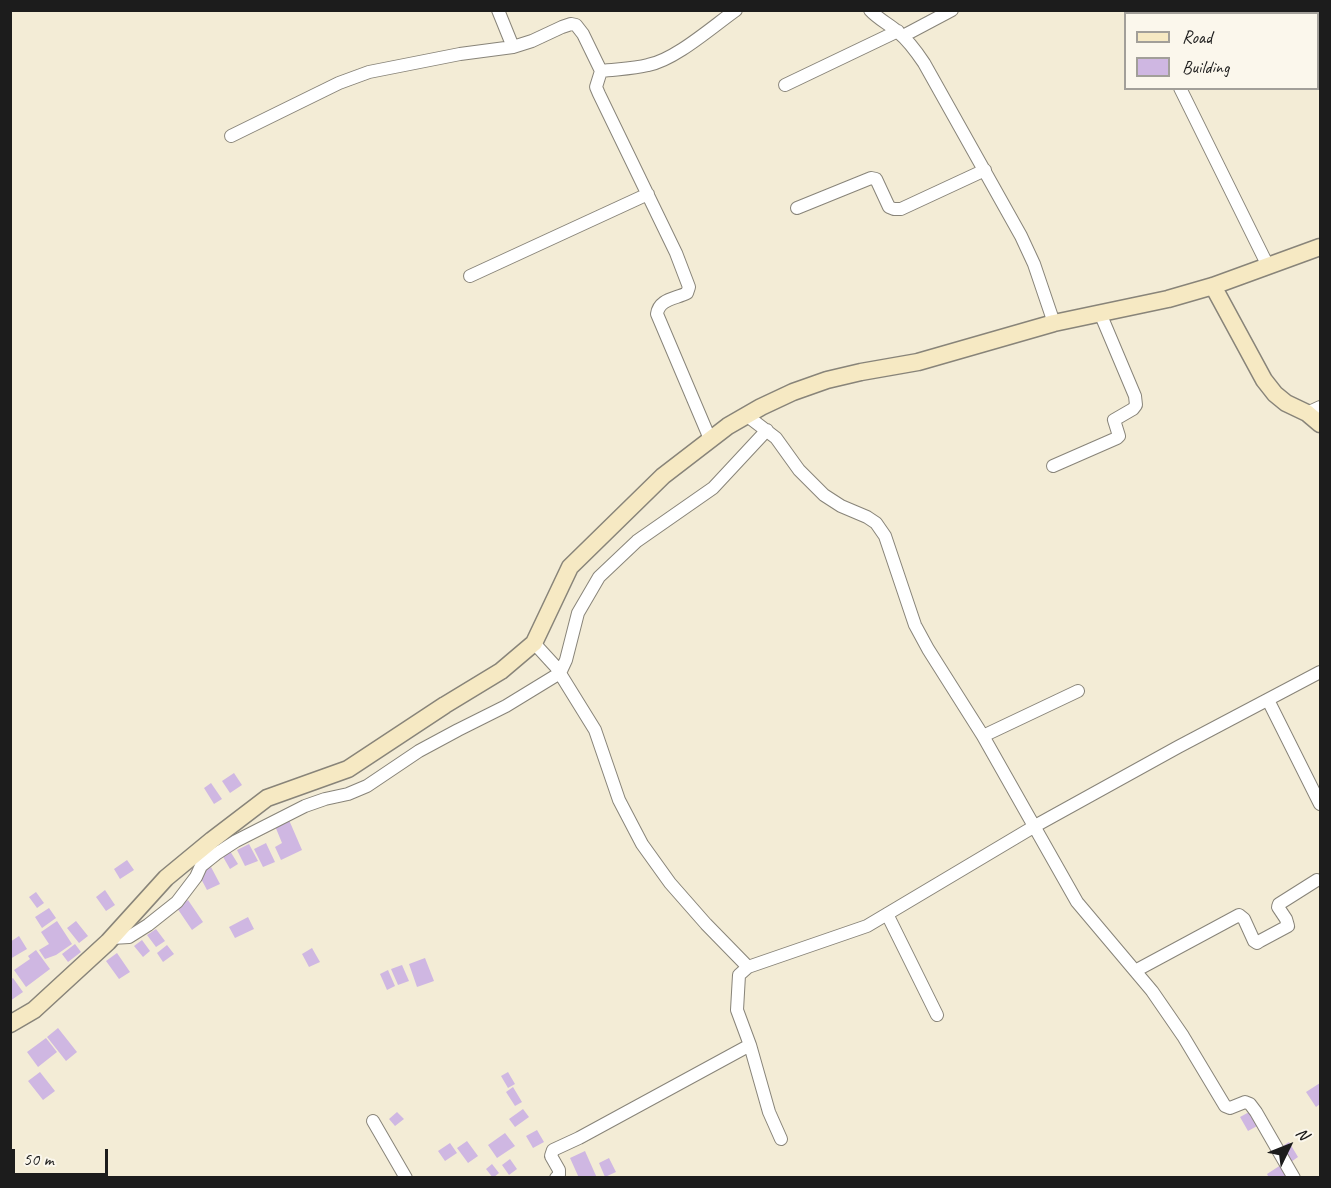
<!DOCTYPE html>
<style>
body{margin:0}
#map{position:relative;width:1331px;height:1188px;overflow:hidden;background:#f3ecd6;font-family:Caveat,sans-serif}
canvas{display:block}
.frame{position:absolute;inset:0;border:12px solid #1c1c1c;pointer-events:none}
.legend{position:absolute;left:1124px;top:12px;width:195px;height:78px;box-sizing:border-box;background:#fbf7ec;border:2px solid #a29f99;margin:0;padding:8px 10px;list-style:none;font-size:18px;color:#1c1c1c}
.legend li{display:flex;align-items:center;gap:12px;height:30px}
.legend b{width:30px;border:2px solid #a29f99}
.north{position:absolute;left:1259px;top:1116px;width:60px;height:60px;-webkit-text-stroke:4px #fbf7ec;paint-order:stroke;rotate:47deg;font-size:16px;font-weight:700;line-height:24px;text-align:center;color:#1c1c1c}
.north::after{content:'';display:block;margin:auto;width:21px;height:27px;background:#1c1c1c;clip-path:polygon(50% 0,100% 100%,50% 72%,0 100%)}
.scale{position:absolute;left:12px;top:1149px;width:96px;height:27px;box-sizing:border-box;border:3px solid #1c1c1c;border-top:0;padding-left:8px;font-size:18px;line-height:21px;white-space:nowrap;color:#1c1c1c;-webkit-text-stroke:4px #fbf7ec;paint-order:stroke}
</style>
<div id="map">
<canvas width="1331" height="1188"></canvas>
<div class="frame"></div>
<ul class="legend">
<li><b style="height:8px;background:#f6e9c3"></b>Road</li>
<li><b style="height:16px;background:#cfb7e2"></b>Building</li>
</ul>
<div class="north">N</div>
<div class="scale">50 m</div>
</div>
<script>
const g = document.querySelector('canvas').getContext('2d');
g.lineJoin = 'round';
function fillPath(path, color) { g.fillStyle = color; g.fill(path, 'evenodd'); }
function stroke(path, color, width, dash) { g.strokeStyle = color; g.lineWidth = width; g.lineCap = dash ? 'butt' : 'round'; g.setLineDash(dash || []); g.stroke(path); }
const building = new Path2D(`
 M234,773L242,785L230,793L222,781Z
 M211,783L222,799L214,804L204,788Z
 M289,820L302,850L281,860L275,847L282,843L275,826Z
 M266,843L275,862L263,867L254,849Z
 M249,844L258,861L245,866L237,850Z
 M230,851L238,864L230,869L222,855Z
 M127,860L134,870L120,879L114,869Z
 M211,867L220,884L207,890L198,873Z
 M105,890L115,905L106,911L96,897Z
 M36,892L44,903L37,908L29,897Z
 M188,900L203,922L192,930L177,908Z
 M49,908L56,918L42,928L35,917Z
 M248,917L254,929L235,938L229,927Z
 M57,921L72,944L56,955L45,959L39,950L49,944L41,932Z
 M76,921L88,936L79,943L67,928Z
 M156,929L165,941L156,947L147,935Z
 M19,936L27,949L10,959V942Z
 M142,940L150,951L143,957L134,946Z
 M75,944L81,952L68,962L62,954Z
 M167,945L174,954L163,962L157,953Z
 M312,948L320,962L309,967L302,954Z
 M36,950L50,969L26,987L14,970L30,959L28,956Z
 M117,953L130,972L119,979L106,961Z
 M425,958L434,981L417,987L409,964Z
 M402,965L409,981L398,985L391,969Z
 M388,970L395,986L387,990L380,974Z
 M13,978L23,992L10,1001V980Z
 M58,1028L77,1052L66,1061L47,1037Z
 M46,1038L57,1052L38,1067L27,1052Z
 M40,1072L55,1091L43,1100L28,1081Z
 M508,1072L515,1084L508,1088L501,1076Z
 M1320,1083V1104L1316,1107L1306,1092Z
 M513,1087L522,1102L515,1106L506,1092Z
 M523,1109L529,1117L515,1127L509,1119Z
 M1251,1111L1259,1125L1248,1131L1240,1117Z
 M397,1112L404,1119L395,1126L389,1119Z
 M537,1130L544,1142L533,1148L526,1136Z
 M505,1133L515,1146L497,1158L488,1145Z
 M467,1141L478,1156L468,1163L457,1148Z
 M1289,1142L1298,1157L1288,1164L1278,1149Z
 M450,1143L457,1153L445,1161L438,1151Z
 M585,1151L597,1178H579L570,1158Z
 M609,1158L616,1172L605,1177L599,1163Z
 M510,1159L517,1169L509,1175L502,1165Z
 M1284,1163L1288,1178H1269L1267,1174Z
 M492,1164L499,1173L493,1178L486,1169Z`);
const street = new Path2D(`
 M498,10L513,47
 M870,10C878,19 889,24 898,32C909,41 916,51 924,63L1021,236L1034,264L1054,323
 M1164,10L1165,14
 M903,36L952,10
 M601,71C616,69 633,69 648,65C675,60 712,27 736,10
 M785,85L898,31
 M1180,88L1268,266
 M231,136L339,83L369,72L460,54L513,47L532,41L562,27L571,24L576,25L583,34L601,71L596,87L599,94L676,253L689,287L687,293C675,299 659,299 657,314L710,439
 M797,208L871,178L876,179L889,207L894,209H901L985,170
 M470,276L648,194
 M1307,413L1320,407
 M746,415L776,438L799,470L824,495L841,506L867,517L876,523L885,536L915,625L928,649L983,736L1077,902L1152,991L1183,1036L1225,1106L1230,1108L1245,1102L1250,1104L1256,1112L1294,1178
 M1053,466L1117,438L1119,436L1114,420L1133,409L1136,405L1135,396L1100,313
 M534,643L556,667L595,730L619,800L642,844L670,883L706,924L748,967
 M1268,700L1320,804
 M983,736L1078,691
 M887,914L937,1015
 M112,938L129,937L148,925L177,902L196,877L201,866L216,854L236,841L305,806L325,799L348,794L367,786L419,751L458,730L506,706L560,673L566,660L578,613L599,577L637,541L713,488L767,430
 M1135,971L1239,915L1244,919L1254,941L1257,943L1260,941L1288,926L1286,919L1278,907L1279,904L1317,880
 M373,1121L406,1178
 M781,1139L769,1112L750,1045L737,1010L739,975L748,967L867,926L1035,826L1178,747L1320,672
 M556,1178L559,1175V1170L551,1156L553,1150L579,1138L750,1045`);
const secondary = new Path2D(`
 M1213,286L1264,380L1275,394L1286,403L1307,413L1320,424
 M10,1024L34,1010L108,942L166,878L212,840L267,798L348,769L445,705L501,671L534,643L570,567L663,476L728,426L761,407L793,392L827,380L861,372L918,362L1054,323L1168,299L1213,286L1320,247`);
fillPath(building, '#cfb7e2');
stroke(street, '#888479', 14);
stroke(secondary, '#888479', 19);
stroke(street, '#fff', 12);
stroke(secondary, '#f6e9c3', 16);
</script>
